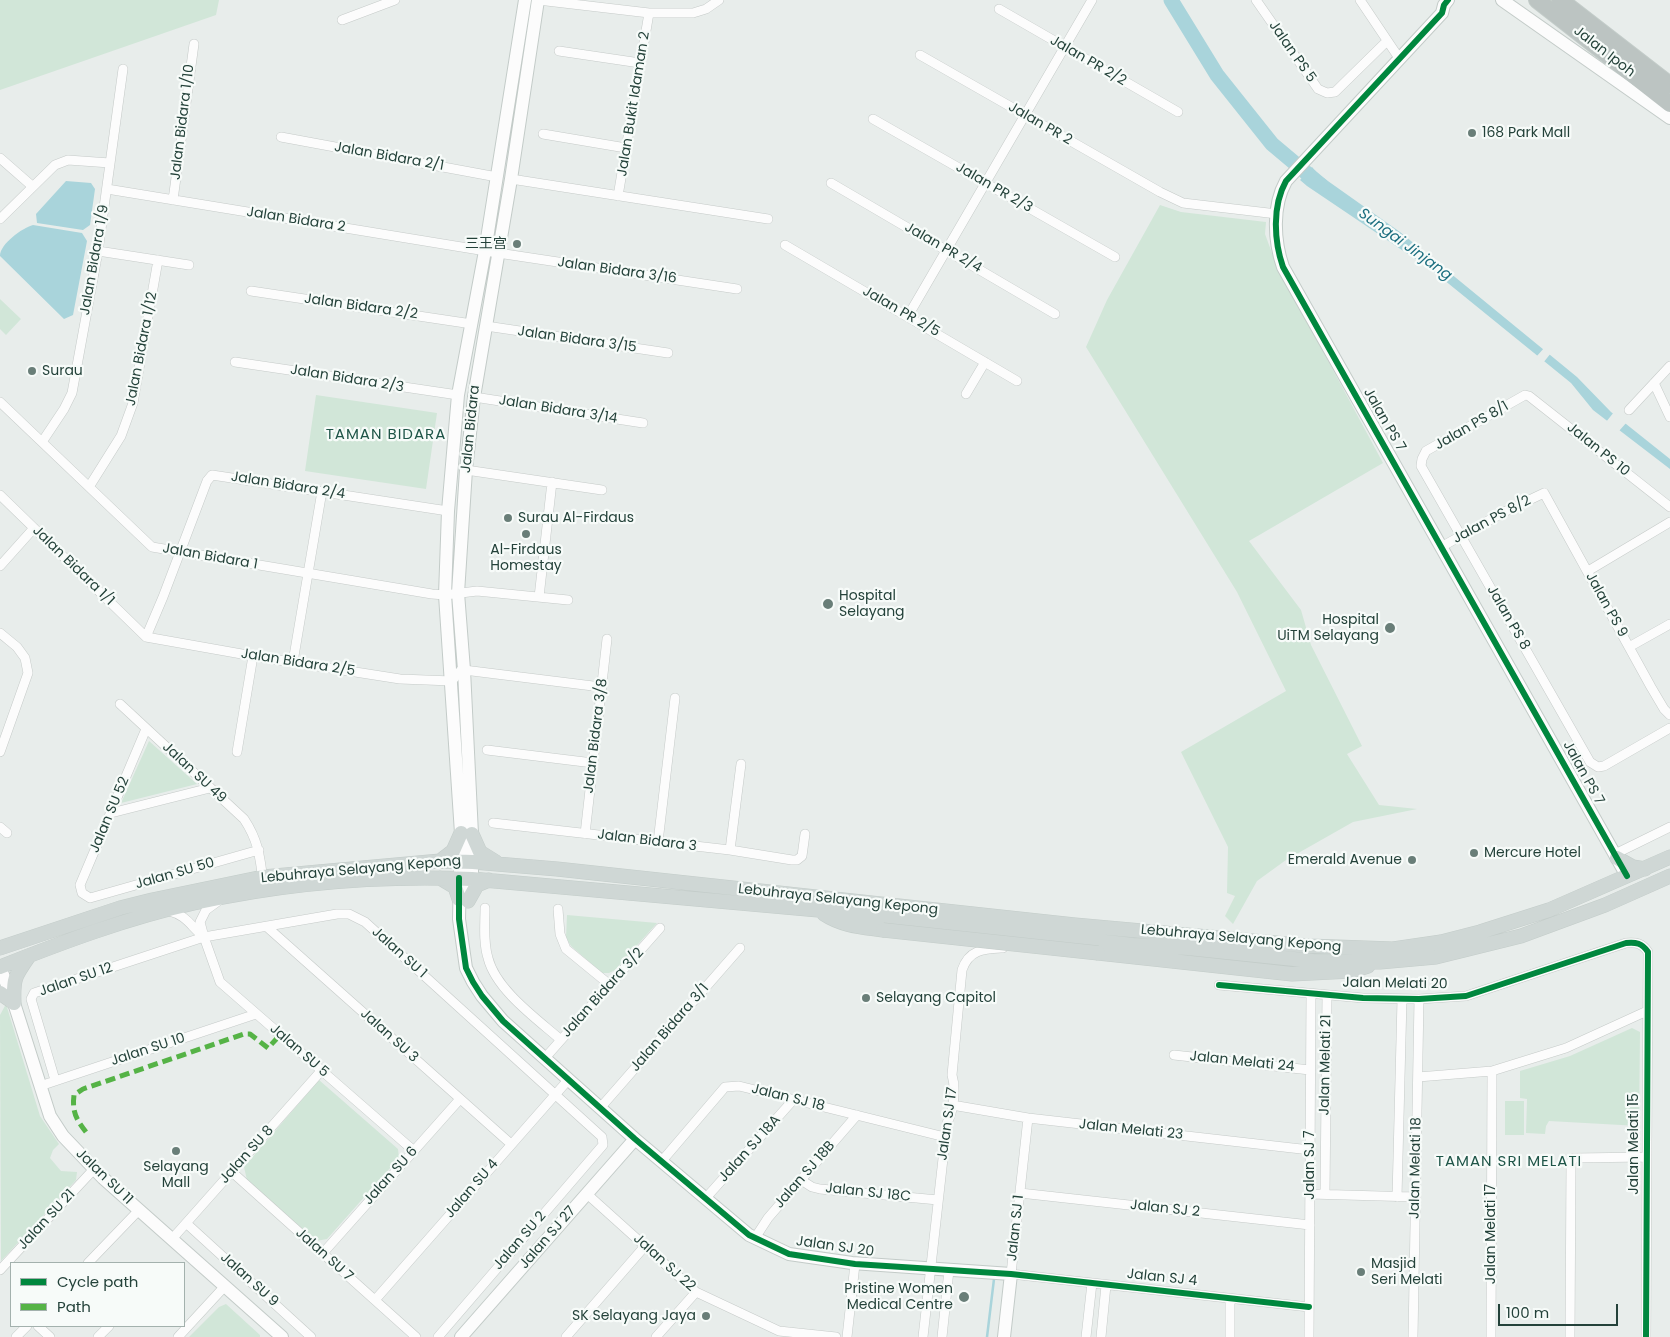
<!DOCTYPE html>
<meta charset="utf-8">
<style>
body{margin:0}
#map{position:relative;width:1670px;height:1337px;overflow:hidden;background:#e8edeb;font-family:Poppins,sans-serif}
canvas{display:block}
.legend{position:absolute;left:10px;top:1262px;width:175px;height:65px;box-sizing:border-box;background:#f7fbf9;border:1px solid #a3b1ad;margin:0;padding:6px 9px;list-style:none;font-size:15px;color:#24423a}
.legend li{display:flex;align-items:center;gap:10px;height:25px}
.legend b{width:25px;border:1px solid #a3b1ad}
.scale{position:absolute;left:1498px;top:1304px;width:120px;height:22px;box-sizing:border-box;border:2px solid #24423a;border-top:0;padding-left:6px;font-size:15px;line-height:18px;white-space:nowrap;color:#24423a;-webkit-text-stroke:4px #f7fbf9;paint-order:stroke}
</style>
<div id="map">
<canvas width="1670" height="1337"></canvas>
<ul class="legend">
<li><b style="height:6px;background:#00873e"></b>Cycle path</li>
<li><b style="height:6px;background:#55b346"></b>Path</li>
</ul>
<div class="scale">100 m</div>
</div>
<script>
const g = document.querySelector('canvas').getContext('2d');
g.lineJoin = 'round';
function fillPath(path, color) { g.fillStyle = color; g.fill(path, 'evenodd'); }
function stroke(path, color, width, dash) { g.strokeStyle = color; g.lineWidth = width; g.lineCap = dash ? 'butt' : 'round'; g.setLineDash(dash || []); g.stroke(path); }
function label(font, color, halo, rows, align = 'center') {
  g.font = font + ' Poppins,"Noto Sans SC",sans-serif'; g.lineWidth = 4.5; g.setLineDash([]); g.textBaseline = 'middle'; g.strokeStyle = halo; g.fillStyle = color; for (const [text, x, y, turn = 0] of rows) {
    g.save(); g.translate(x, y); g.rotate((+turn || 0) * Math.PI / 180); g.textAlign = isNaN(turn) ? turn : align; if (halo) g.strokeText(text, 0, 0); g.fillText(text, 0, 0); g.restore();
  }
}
const green = new Path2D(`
 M0,0H219L216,15L0,90Z
 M1160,205L1181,212L1266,222L1265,234L1276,264L1383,463L1249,541L1301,610L1311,645L1362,746L1347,754L1379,805L1417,809L1353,822L1286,860L1257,881L1233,924L1225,916L1235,896L1227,893L1228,847L1181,752L1286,691L1237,592L1086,347L1107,300Z
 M0,299L21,319L6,335L0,329Z
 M316,395L437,413L426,489L305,471Z
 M149,741L197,784L121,803Z
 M567,915L657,923L615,970L609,973H602L571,946L566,938Z
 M6,1004L40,1116L59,1144L53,1150L50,1158L61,1171L77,1172L76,1180L1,1261L0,1015Z
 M1632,1028L1640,1032L1639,1126L1549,1121L1546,1126L1545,1134L1526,1133L1527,1099L1520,1098V1071L1570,1056Z
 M319,1080L398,1149L399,1158L327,1239L316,1241L247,1180L244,1167Z
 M1505,1101H1524V1135H1505Z
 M226,1304L260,1335V1337H189L219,1307Z`);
const water = new Path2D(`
 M1312,167L1318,174L1400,232L1577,377L1611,412L1670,459V469L1593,410L1571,383L1433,271L1307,186L1300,180Z
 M66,181L91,183L95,189L90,225L83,230L37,223L36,214Z
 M33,225L82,233L87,241L73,315L64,319L0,256C0,244 22,228 33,225Z`);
const pier = new Path2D(`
 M1545,347L1551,353L1543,363L1536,357Z
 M1614,412L1627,422L1619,431L1606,422Z`);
const stream = new Path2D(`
 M987,1337L994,1279`);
const river = new Path2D(`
 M1171,0L1217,75L1272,144L1322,186`);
const street = new Path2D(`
 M538,0L649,13H693L706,9L719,0
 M1256,0L1318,89L1327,93L1335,92L1387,41
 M1360,0L1399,58
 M999,9L1178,112
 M342,20L395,0
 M559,51L640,63
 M920,55L1160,192L1183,203L1277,214
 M873,119L1115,257
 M543,134L626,148
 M281,137L497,177
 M0,158L32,186
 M511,179L768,219
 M831,183L1055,314
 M107,189L498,253L737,289
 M618,196L649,13
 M173,200L194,44
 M0,219L55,165L68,160L110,163
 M785,245L1017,381
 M98,251L189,265
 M251,291L472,324
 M908,316L1092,0
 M486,326L668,353
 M235,362L458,395
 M1654,383L1670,417
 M966,394L985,362
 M474,397L643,423
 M0,402L152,547L432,594L445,595L477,591L568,600
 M1629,410L1670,366
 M42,442L64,409L72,393L98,251L123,69
 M466,470L602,490
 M89,487L121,436L133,403L158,260
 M0,495L146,637
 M1670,507L1529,396L1525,395L1426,451L1422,459L1421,466L1590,762L1598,767L1604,766L1670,728
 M1441,547L1504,512L1544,493L1651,687L1664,709L1670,715
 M0,566L34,528
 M1588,571L1670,522
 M539,597L552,482
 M0,633L17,647L25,658L28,673L0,752
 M146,637L253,656L400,679L452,681L461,670H464L601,687
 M146,637L163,597L207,481L212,475L448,511
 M1629,647L1670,624
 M293,662L322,491
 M120,704L244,819C258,840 260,856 263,881
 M146,729L80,885L82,893L90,898L259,850
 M487,750L593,763
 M237,752L253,656
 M111,813L210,788
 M493,823L730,850L792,860H797L802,856L805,834
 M0,827L7,833
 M585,834L607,639
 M658,842L675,698
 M730,850L741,764
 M1615,854L1670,827
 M221,899L206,910L200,922L204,937L220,982L414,1151
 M485,908C485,924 483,942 488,958C496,990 537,1019 561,1040
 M558,909L560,934L566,949L610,985
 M169,911C188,916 190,926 204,937
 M267,927L511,1144
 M1219,985L1363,998L1419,999L1466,996L1626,943C1636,942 1642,943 1648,952L1646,1337
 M1174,1055L1310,1070
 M545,1058L660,928
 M1418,1077L1492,1071L1566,1048L1647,1011
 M55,1080L31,999L34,993L204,937L337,914H349L365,922L602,1137L603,1145L438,1337
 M40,1086L256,1014
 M952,1105L1028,1118L1310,1150
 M601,1107L740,948
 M1028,1118L1011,1274L1309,1307
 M661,1162L725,1087L739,1086L945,1137
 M232,1172L416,1337
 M801,1180L812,1187L820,1189L938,1200
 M1020,1193L1310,1225
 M587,1194L696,1292L779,1331L836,1337
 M1310,1194L1416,1197
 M1325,1194L1327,995
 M1397,1197L1402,999
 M705,1199L794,1099
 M186,1223L311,1337
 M755,1238L768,1218L857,1115
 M172,1239L321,1071
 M323,1253L460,1099
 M88,1263L139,1210
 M0,1270L94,1169
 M375,1300L569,1079
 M38,1326L50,1337
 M16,1337L27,1326
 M98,1337L109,1326
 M178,1337L225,1286
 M566,1337L645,1246
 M656,1337L696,1292
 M847,1337L855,1264
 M923,1337L947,1123C954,1110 956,1088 952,1075L962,970C969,949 984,949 1003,948
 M942,1337L949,1270
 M1086,1337L1092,1283
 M1101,1337L1106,1285
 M1230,1337V1299
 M1309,1337L1311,994
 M1413,1337L1419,999
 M1491,1337L1492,1071
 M1570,1337L1571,1162L1574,1158L1647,1157`);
const secondary = new Path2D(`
 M525,0L485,251L458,395L448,511L445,595L461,833L459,919L466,968L473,982L482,996L503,1021L635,1139L749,1235L789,1254L852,1263L1011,1274L1004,1337
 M1448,0L1444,5L1442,13L1286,181C1272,206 1274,241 1283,267L1627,876
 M1502,0L1670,118
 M470,888L472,879V834L464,670L458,593L466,470L474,397L511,179L538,0
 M0,967L14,1003L50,1116L63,1136L103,1178L282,1337
 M461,1337L635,1139`);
const primary = new Path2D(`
 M472,834L480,852L496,862
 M1617,858L1633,867L1645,869
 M440,861L453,851L461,833
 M440,878L455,887L459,899
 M468,901L477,885L489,880
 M824,914C842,926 862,927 883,930
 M0,948L120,908L152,900L263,877L440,861L473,862L557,869L1075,925L1309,946L1393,949L1441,942L1480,932L1549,910L1670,857
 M1098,953L1292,974L1352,971L1368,966
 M0,967C63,942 127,918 194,903C285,883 379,875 472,879L818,910L1133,945L1188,948L1313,961L1380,962L1436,957L1521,936L1605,905L1670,876
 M0,993L14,1003
 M14,1003C13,978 15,976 29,956`);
const highway = new Path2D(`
 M1537,0L1670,104
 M1560,0L1670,85`);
const primaryBridge = new Path2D(`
 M883,930L1098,953`);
const quiet = new Path2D(`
 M86,1132C76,1119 72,1112 74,1095L83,1089L244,1034H250L268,1048L280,1035`);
const cycleway = new Path2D(`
 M1448,0L1444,5L1442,13L1286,181C1272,206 1274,241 1283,267L1627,876
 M459,878V919L466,968L473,982L482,996L503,1021L635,1139L749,1235L789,1254L855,1264L1011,1274L1309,1307
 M1219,985L1363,998L1419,999L1466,996L1626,943C1636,942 1642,943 1648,952L1646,1337`);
const markers = [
 [1472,133,5,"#697e78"],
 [517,244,5,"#697e78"],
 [32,371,5,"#697e78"],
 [508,518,5,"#697e78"],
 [526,534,5,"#697e78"],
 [828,604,6,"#697e78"],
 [1390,628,6,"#697e78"],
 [1474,853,5,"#697e78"],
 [1412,860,5,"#697e78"],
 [866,998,5,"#697e78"],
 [176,1151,5,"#697e78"],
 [1361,1272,5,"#697e78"],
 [964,1297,6,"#697e78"],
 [706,1316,5,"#697e78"]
];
const streetNames = [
 ["Jalan PS 5",1292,52,55],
 ["Jalan Ipoh",1604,52,38],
 ["Jalan PR 2/2",1088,61,30],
 ["Jalan Bukit Idaman 2",634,104,-81],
 ["Jalan Bidara 1/10",183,122,-83],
 ["Jalan PR 2",1040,124,30],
 ["Jalan Bidara 2/1",389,157,10],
 ["Jalan PR 2/3",994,188,30],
 ["Jalan Bidara 2",296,220,9],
 ["Jalan PR 2/4",943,248,30],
 ["Jalan Bidara 1/9",95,260,-80],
 ["Jalan Bidara 3/16",617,271,8],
 ["Jalan Bidara 2/2",361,307,8],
 ["Jalan PR 2/5",901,312,30],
 ["Jalan Bidara 3/15",577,340,8],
 ["Jalan Bidara 1/12",142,349,-79],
 ["Jalan Bidara 2/3",347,379,9],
 ["Jalan Bidara 3/14",558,410,9],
 ["Jalan PS 7",1384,420,60],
 ["Jalan PS 8/1",1472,426,-30],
 ["Jalan Bidara",471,429,-84],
 ["Jalan PS 10",1598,450,39],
 ["Jalan Bidara 2/4",288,486,9],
 ["Jalan PS 8/2",1492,520,-28],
 ["Jalan Bidara 1",210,557,10],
 ["Jalan Bidara 1/1",73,566,44],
 ["Jalan PS 9",1606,605,61],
 ["Jalan PS 8",1508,618,60],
 ["Jalan Bidara 2/5",298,663,9],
 ["Jalan Bidara 3/8",596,736,-83],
 ["Jalan SU 49",194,773,43],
 ["Jalan PS 7",1583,773,61],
 ["Jalan SU 52",110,815,-67],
 ["Jalan Bidara 3",647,841,7],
 ["Lebuhraya Selayang Kepong",361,870,-5],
 ["Jalan SU 50",175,874,-16],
 ["Lebuhraya Selayang Kepong",838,900,6],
 ["Lebuhraya Selayang Kepong",1241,939,5],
 ["Jalan SU 1",399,953,42],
 ["Jalan SU 12",76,980,-19],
 ["Jalan Melati 20",1395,984,1],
 ["Jalan Bidara 3/2",603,993,-48],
 ["Jalan Bidara 3/1",670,1028,-49],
 ["Jalan SU 3",389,1036,42],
 ["Jalan SU 10",148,1050,-18],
 ["Jalan SU 5",299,1051,41],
 ["Jalan Melati 24",1242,1062,6],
 ["Jalan Melati 21",1326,1065,-89],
 ["Jalan SJ 18",788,1098,14],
 ["Jalan SJ 17",948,1124,-82],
 ["Jalan Melati 23",1131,1130,6],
 ["Jalan Melati 15",1634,1144,-90],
 ["Jalan SJ 18A",750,1149,-48],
 ["Jalan SU 8",247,1155,-48],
 ["Jalan SJ 7",1310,1165,-90],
 ["Jalan Melati 18",1416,1168,-89],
 ["Jalan SJ 18B",805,1175,-49],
 ["Jalan SU 6",391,1176,-48],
 ["Jalan SU 11",104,1177,44],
 ["Jalan SU 4",472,1189,-49],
 ["Jalan SJ 18C",868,1193,6],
 ["Jalan SJ 2",1165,1209,6],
 ["Jalan SU 21",47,1220,-47],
 ["Jalan SJ 1",1016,1228,-84],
 ["Jalan Melati 17",1491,1234,-90],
 ["Jalan SJ 27",548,1238,-49],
 ["Jalan SU 2",520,1241,-49],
 ["Jalan SJ 20",835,1247,8],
 ["Jalan SU 7",324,1255,42],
 ["Jalan SJ 22",664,1263,42],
 ["Jalan SJ 4",1162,1278,6],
 ["Jalan SU 9",249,1280,42]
];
const poiNames = [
 ["168 Park Mall",1482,133],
 ["三王宫",507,244,"right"],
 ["Surau",42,371],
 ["Surau Al-Firdaus",518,518],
 ["Al-Firdaus",526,550,"center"],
 ["Homestay",526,566,"center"],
 ["Hospital",839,596],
 ["Selayang",839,612],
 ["Hospital",1379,620,"right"],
 ["UiTM Selayang",1379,636,"right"],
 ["Mercure Hotel",1484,853],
 ["Emerald Avenue",1402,860,"right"],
 ["Selayang Capitol",876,998],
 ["Selayang",176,1167,"center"],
 ["Mall",176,1183,"center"],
 ["Masjid",1371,1264],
 ["Seri Melati",1371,1280],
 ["Pristine Women",953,1289,"right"],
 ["Medical Centre",953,1305,"right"],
 ["SK Selayang Jaya",696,1316,"right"]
];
const waterNames = [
 ["Sungai Jinjang",1405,245,36]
];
const neighbourhoodNames = [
 ["TAMAN BIDARA",386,435],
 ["TAMAN SRI MELATI",1509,1162]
];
fillPath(green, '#d1e6d8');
fillPath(water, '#a9d4db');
fillPath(pier, '#e8edeb');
stroke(stream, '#a9d4db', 2.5);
stroke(river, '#a9d4db', 15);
stroke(street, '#c5cac8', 10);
stroke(secondary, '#c3cbc8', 14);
stroke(primary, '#c3ccc9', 15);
stroke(highway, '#c3ccc9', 18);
stroke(street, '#fcfcfc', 9);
stroke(secondary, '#fcfcfc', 12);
stroke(primary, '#cfd7d5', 14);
stroke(highway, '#bcc4c2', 16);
stroke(primaryBridge, '#c3ccc9', 15, []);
stroke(primaryBridge, '#cfd7d5', 14);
stroke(quiet, '#55b346', 5, [10, 5]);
stroke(cycleway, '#00873e', 6);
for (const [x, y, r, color] of markers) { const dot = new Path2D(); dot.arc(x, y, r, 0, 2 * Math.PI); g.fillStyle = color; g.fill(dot); stroke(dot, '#f7fbf9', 2); }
label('14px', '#24423a', '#f7fbf9', streetNames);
label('14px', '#24423a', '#f7fbf9', poiNames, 'left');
label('italic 15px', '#1c6f80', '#f7fbf9', waterNames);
g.letterSpacing = '1px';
label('15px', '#1f5548', '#f7fbf9', neighbourhoodNames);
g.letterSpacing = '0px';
</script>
